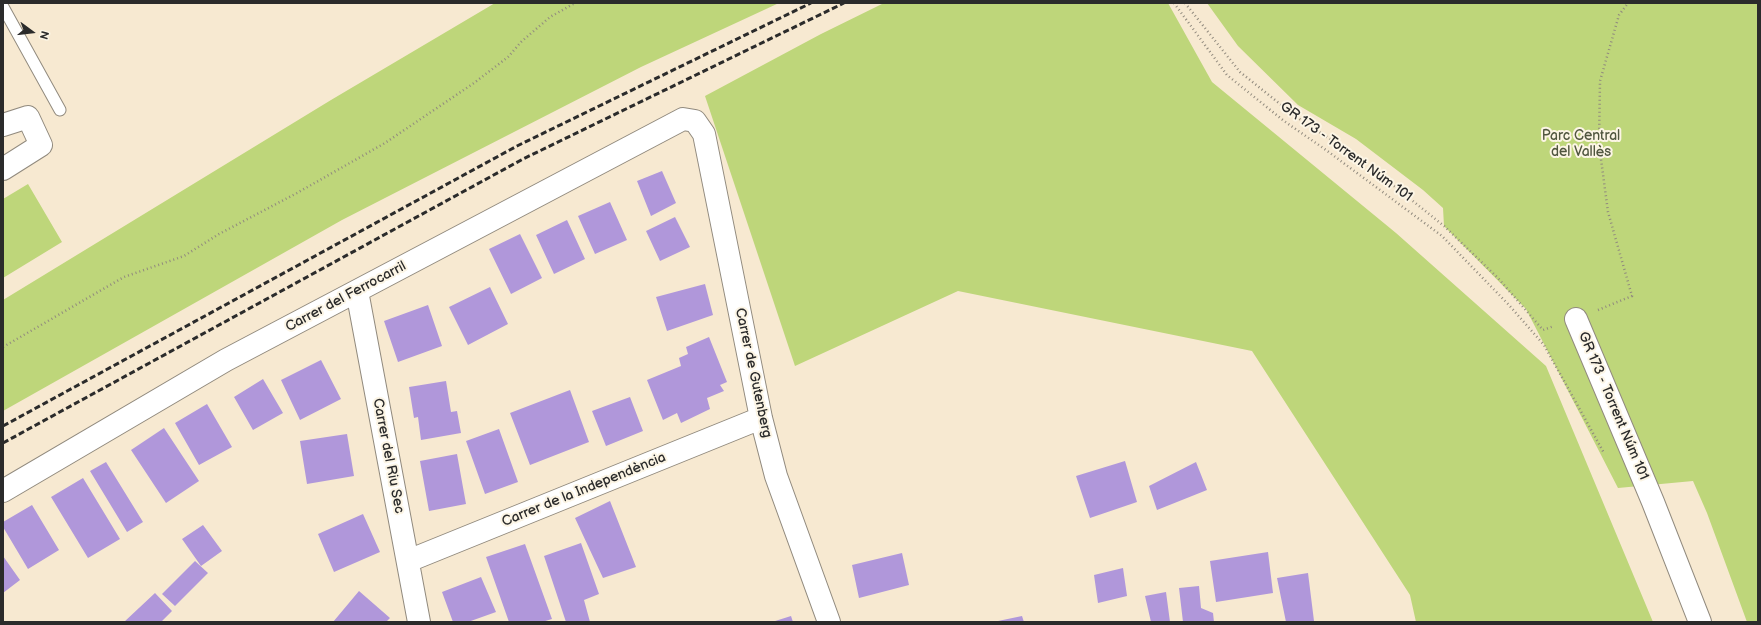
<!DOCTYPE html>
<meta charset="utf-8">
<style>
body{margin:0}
#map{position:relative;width:1761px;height:625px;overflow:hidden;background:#f7e9d1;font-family:"Balsamiq Sans",sans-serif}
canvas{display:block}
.frame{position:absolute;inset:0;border:4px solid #2b2b2b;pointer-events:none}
.north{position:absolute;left:12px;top:12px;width:40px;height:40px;-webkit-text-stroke:3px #fcf5e5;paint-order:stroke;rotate:105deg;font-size:11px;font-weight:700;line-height:16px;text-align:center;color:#2b2b2b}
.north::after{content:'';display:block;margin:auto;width:14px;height:18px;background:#2b2b2b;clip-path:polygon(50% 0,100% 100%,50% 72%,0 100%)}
</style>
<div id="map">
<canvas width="1761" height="625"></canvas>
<div class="frame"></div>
<div class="north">N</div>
</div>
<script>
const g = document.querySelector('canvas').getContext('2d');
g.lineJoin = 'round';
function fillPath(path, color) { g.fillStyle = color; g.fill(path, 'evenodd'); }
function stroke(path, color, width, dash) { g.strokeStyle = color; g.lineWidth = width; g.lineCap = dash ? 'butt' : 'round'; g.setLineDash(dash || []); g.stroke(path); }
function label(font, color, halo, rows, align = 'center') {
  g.font = font + ' "Balsamiq Sans",sans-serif'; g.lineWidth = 4; g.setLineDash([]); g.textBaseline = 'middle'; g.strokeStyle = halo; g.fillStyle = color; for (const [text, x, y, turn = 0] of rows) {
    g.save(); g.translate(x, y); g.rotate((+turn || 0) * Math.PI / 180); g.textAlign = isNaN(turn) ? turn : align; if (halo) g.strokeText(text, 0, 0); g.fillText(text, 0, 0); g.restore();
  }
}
const green = new Path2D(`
 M495,3H779L641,67L342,220L3,411V300L331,100Z
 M884,3H1168L1212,82L1396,233L1546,366L1653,622H1416L1410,595L1252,351L958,291L795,366L705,96L821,34Z
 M1207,3H1758V622H1747L1707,513L1693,481L1618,488L1526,309L1444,226L1443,208L1423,190L1356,139L1298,105L1238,46Z
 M28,184L62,242L3,278V199Z`);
const building = new Path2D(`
 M662,171L676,203L651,216L637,181Z
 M610,202L627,240L595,254L578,216Z
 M675,217L690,247L660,261L646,231Z
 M567,220L585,259L554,274L536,235Z
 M520,234L542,278L511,294L489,249Z
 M705,284L713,315L667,331L656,297Z
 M490,287L508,324L468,345L449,307Z
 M428,305L442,346L398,362L384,321Z
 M709,337L727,382L720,385L724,391L707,398L710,409L681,423L677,413L663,420L647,380L681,366L679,358L688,354L686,347Z
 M321,360L341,399L300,420L281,380Z
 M263,379L283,413L253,430L234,397Z
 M446,381L451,412L457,411L461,433L421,440L418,417L414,418L409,387Z
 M570,390L589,442L530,465L510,413Z
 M630,397L643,431L606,446L592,411Z
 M207,404L232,447L199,465L175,423Z
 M164,428L199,481L166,503L131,450Z
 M499,429L518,482L485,494L466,441Z
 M347,434L354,476L307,484L300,441Z
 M457,454L466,504L429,511L420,461Z
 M1125,461L1137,502L1090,518L1076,476Z
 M106,462L143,522L127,532L90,471Z
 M1196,462L1207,490L1157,510L1149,486Z
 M83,478L120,539L88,558L51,497Z
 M610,501L636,567L603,578L575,518Z
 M32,505L59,550L28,569L3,527V522Z
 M363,514L380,552L334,572L318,534Z
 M203,525L222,551L201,566L182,539Z
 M581,543L599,594L584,600L590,622H566L544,556Z
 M525,544L552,619L542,622H509L486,557Z
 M1268,552L1273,593L1216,602L1210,561Z
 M902,553L909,585L859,598L852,565Z
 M3,556L20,580L3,593Z
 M195,561L208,573L175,606L162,594Z
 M1123,568L1127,596L1098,603L1094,575Z
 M1308,573L1314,621L1286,622L1277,578Z
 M481,577L496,612L468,622H453L442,592Z
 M1199,586L1201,608L1213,613L1214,622H1183L1179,588Z
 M359,591L390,618L386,622H333Z
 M1166,592L1170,622H1151L1145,596Z
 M155,593L172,611L161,622H124Z
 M791,616L793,622H772Z
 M1022,616L1024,622H998V621Z`);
const path = new Path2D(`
 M1174,3L1227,75L1284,121L1326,150L1442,236L1509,305L1544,345L1604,453
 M1185,3L1240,72L1295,116L1363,161L1444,226L1498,278L1543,330L1554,326
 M1598,310L1632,296L1608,212L1599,144L1600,81L1619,15L1628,3
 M3,347L124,277L184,256L219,234L297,193L385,143L474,83L508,57L521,42L550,17L575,3`);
const lane = new Path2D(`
 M3,7L60,110`);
const street = new Path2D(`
 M3,125L28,117L41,145L3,169
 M357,291L419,622
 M1576,319L1653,502L1700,622
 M3,491L226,360L683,119L695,121L704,134L761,418L776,476L829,622
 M408,561L761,418`);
const rail = new Path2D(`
 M3,426L517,146L811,3
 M3,443L523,159L844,3`);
const parkNames = [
 ["Parc Central",1581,136],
 ["del Vallès",1581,152]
];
const streetNames = [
 ["GR 173 - Torrent Núm 101",1346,152,36],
 ["Carrer del Ferrocarril",346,297,-28],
 ["Carrer de Gutenberg",753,373,78],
 ["GR 173 - Torrent Núm 101",1613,406,67],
 ["Carrer del Riu Sec",388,456,79],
 ["Carrer de la Independència",584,490,-22]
];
fillPath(green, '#bed67a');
fillPath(building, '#b097da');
stroke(lane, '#918a7e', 13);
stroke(street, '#918a7e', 24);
stroke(path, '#918a7e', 2.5, [1, 3]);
stroke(lane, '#fff', 11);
stroke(street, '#fff', 22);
stroke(rail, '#2b2b2b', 3, [6, 3]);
label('14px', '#50563f', '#fcf5e5', parkNames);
label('14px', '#2b2b2b', '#fcf5e5', streetNames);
</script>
